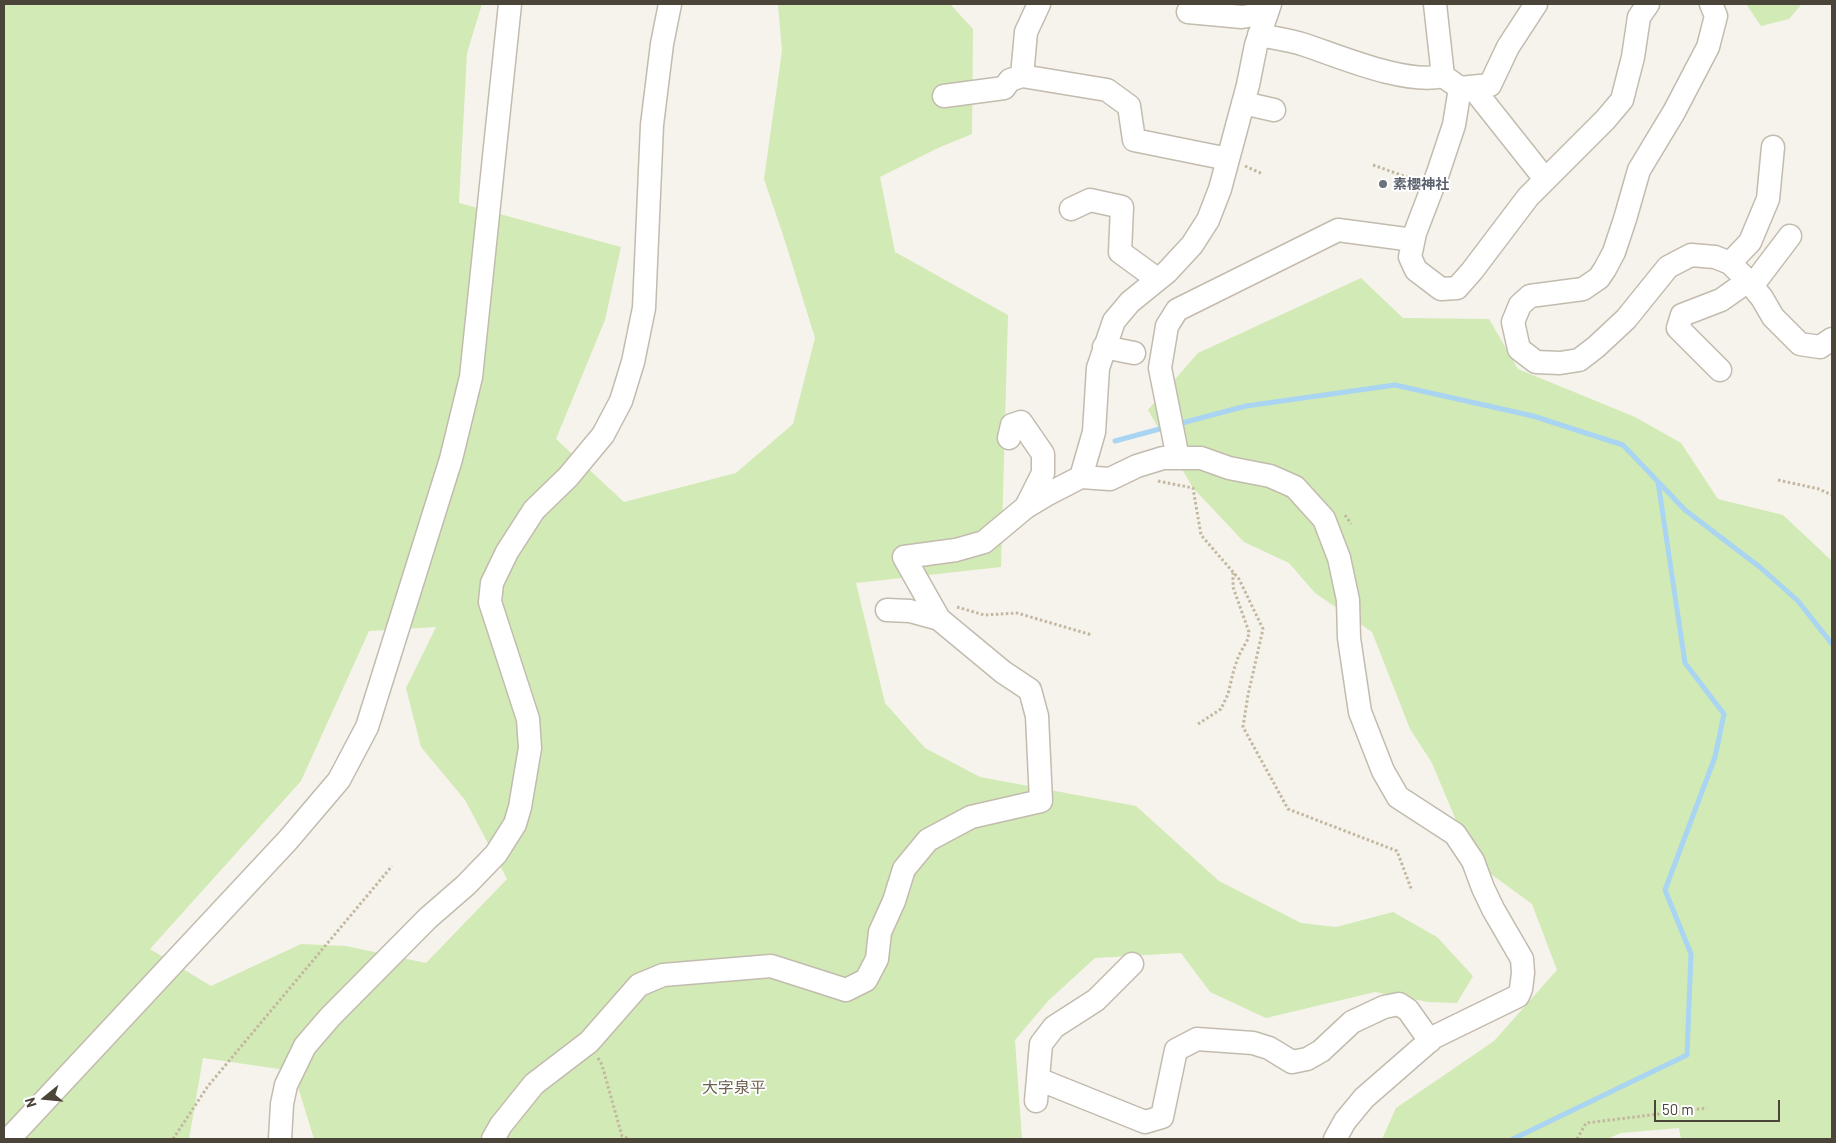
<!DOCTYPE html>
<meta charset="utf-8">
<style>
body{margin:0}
#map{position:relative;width:1836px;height:1143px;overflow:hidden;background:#f6f3ec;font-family:Barlow,sans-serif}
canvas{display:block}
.frame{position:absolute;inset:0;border:5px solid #4b4439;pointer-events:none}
.north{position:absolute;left:20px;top:1073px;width:50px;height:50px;-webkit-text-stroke:4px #fff;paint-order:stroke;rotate:253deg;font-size:14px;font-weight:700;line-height:20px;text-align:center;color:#4b4439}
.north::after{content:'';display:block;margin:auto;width:18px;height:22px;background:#4b4439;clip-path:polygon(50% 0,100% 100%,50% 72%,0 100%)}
.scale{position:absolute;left:1654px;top:1100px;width:126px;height:22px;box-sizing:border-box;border:2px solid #4b4439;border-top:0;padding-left:6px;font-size:15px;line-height:18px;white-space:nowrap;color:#4b4439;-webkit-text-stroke:4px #fff;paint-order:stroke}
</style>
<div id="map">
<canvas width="1836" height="1143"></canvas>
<div class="frame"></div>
<div class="north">N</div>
<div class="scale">50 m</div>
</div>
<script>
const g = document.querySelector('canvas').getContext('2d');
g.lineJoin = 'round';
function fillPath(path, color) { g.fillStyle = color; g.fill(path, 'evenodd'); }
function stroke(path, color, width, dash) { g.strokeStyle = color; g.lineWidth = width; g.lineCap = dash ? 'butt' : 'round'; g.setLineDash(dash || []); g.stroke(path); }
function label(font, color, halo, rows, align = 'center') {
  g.font = font + ' Barlow,"Noto Sans JP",sans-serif'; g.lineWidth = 4; g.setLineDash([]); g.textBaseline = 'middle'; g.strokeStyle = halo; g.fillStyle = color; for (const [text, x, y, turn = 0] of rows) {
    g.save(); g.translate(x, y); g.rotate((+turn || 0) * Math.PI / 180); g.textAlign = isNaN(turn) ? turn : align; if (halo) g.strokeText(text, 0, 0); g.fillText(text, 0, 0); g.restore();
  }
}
const green = new Path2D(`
 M4,4H482L467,53L459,203L621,247L605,320L556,439L624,502L736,473L793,424L815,338L784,238L764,179L782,51L778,4H950L973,29L972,134L938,148L880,177L895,252L1008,315L1001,567L856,583L885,703L925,748L980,777L1136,806L1219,881L1301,923L1336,927L1393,912L1437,937L1473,976L1457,1003L1428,1002L1375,992L1266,1018L1210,992L1181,953L1095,958L1048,1001L1015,1040L1022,1139H314L293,1071L203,1058L189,1139H4ZM436,627L406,688L421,747L465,800L507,879L426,963L346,946L301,944L211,986L150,949L301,781L369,631Z
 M1746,4H1802L1789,19L1761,26Z
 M1361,278L1403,318L1489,319L1518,369L1635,417L1681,443L1718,499L1783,515L1832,561V1139H1681L1679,1128L1621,1133L1607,1139H1382L1396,1108L1494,1041L1557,970L1532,904L1473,861L1432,763L1410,729L1372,632L1315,593L1289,563L1244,542L1193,488L1148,410L1198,353Z`);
const stream = new Path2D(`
 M1178,424L1246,406L1395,385L1533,416L1623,445L1685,510L1761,568L1798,601L1832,644
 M1115,441L1167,427
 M1513,1139L1687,1055L1691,954L1665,890L1715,757L1724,714L1685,663L1658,482`);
const path = new Path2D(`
 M1373,165L1415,180
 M1245,166L1263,174
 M1778,480L1819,489L1832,495
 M1158,481L1193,488L1201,535L1239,579L1263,629L1248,695L1243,727L1288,809L1397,851L1412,891
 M1345,515L1351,524
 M957,607L984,615L1017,613L1092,635
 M1198,724L1221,709L1228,694L1234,669L1239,655L1248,639L1249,632L1233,587V573
 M598,1058L602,1065L622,1136L629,1139
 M173,1139L208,1086L392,866
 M1577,1139L1586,1123L1707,1108`);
const minor = new Path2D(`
 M1039,4L1026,32L1022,76L1107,90L1129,106L1134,140L1228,159
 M1435,4L1443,76L1460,88L1454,125L1438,173L1415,233L1410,257L1416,270L1441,289L1457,288L1472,271L1528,197L1605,120L1622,100L1633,57L1639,17L1648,4
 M1711,4L1716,16L1708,47L1674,112L1639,170L1625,219L1614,252L1605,269L1599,278L1583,289L1530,296L1520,305L1513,322L1519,349L1536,362L1560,363L1579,360L1596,347L1626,319L1668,267L1691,255L1715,257L1730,263L1748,281L1762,298L1773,317L1800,344L1820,347L1832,339
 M1188,12L1242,17L1267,13
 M1259,35C1274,38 1290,40 1305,45C1341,57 1406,85 1443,76
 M1472,87L1545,179
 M1460,88L1490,85L1508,47L1536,4
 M944,96L1004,88L1010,80L1022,76
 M1243,103L1274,110
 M1071,209L1090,200L1122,207L1120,252L1157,279
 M1730,263L1750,242L1768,199L1773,147
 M1752,286L1790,236
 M1104,347L1134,353
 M1720,370L1678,328L1682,315L1721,300L1748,281
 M1009,438L1012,425L1021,422L1043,454V473L1026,507
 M1178,458L1160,368L1167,326L1177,310L1338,230L1413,240
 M1081,477L1094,432L1098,368L1114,321L1130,302L1167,272L1192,245L1208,220L1220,189L1248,85L1256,45L1270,4
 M887,610L910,611L939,619
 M1038,1079L1145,1122L1162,1117L1176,1050L1197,1039L1253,1043L1269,1048L1292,1062L1307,1059L1321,1051L1352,1022L1384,1007L1399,1004L1408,1010L1430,1041
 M1036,1101L1041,1044L1054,1027L1096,1000L1132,964
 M9,1139L288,840L339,780L367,727L451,459L471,377L510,4
 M280,1139L282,1104L286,1085L305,1046L330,1017L428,918L466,885L496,854L515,824L520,807L530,748L528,719L490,602L492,583L507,552L534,510L568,477L603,435L621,401L633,362L644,308L652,125L662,44L670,4
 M493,1139L501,1125L534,1084L589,1042L639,985L663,975L771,966L846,990L866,980L877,959L880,932L894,901L904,869L928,840L971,817L1041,801L1037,716L1030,690L1003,672L939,619L904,557L956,550L984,542L1026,507L1046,495L1081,477L1110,479L1137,466L1163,458H1201L1229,468L1270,476L1295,487L1324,519L1339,558L1348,600L1349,638L1360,712L1383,771L1398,797L1455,834L1473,861L1483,888L1493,909L1522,959L1523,973L1521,989L1518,996L1434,1037L1364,1098L1345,1121L1335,1139`);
const markers = [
 [1383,184,5,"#6b7280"]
];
const worshipNames = [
 ["素櫻神社",1393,184]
];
const quarterNames = [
 ["大字泉平",734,1088]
];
fillPath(green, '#d2eab5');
stroke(stream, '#a9d4f2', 5);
stroke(minor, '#c2bbae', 25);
stroke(path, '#c4b79f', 3, [2.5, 2.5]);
stroke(minor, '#fff', 22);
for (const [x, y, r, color] of markers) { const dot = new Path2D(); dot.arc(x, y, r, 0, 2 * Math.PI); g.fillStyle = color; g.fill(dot); stroke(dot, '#fff', 2); }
label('bold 14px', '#5b616d', '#fff', worshipNames, 'left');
label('16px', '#6e6250', '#fff', quarterNames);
</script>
